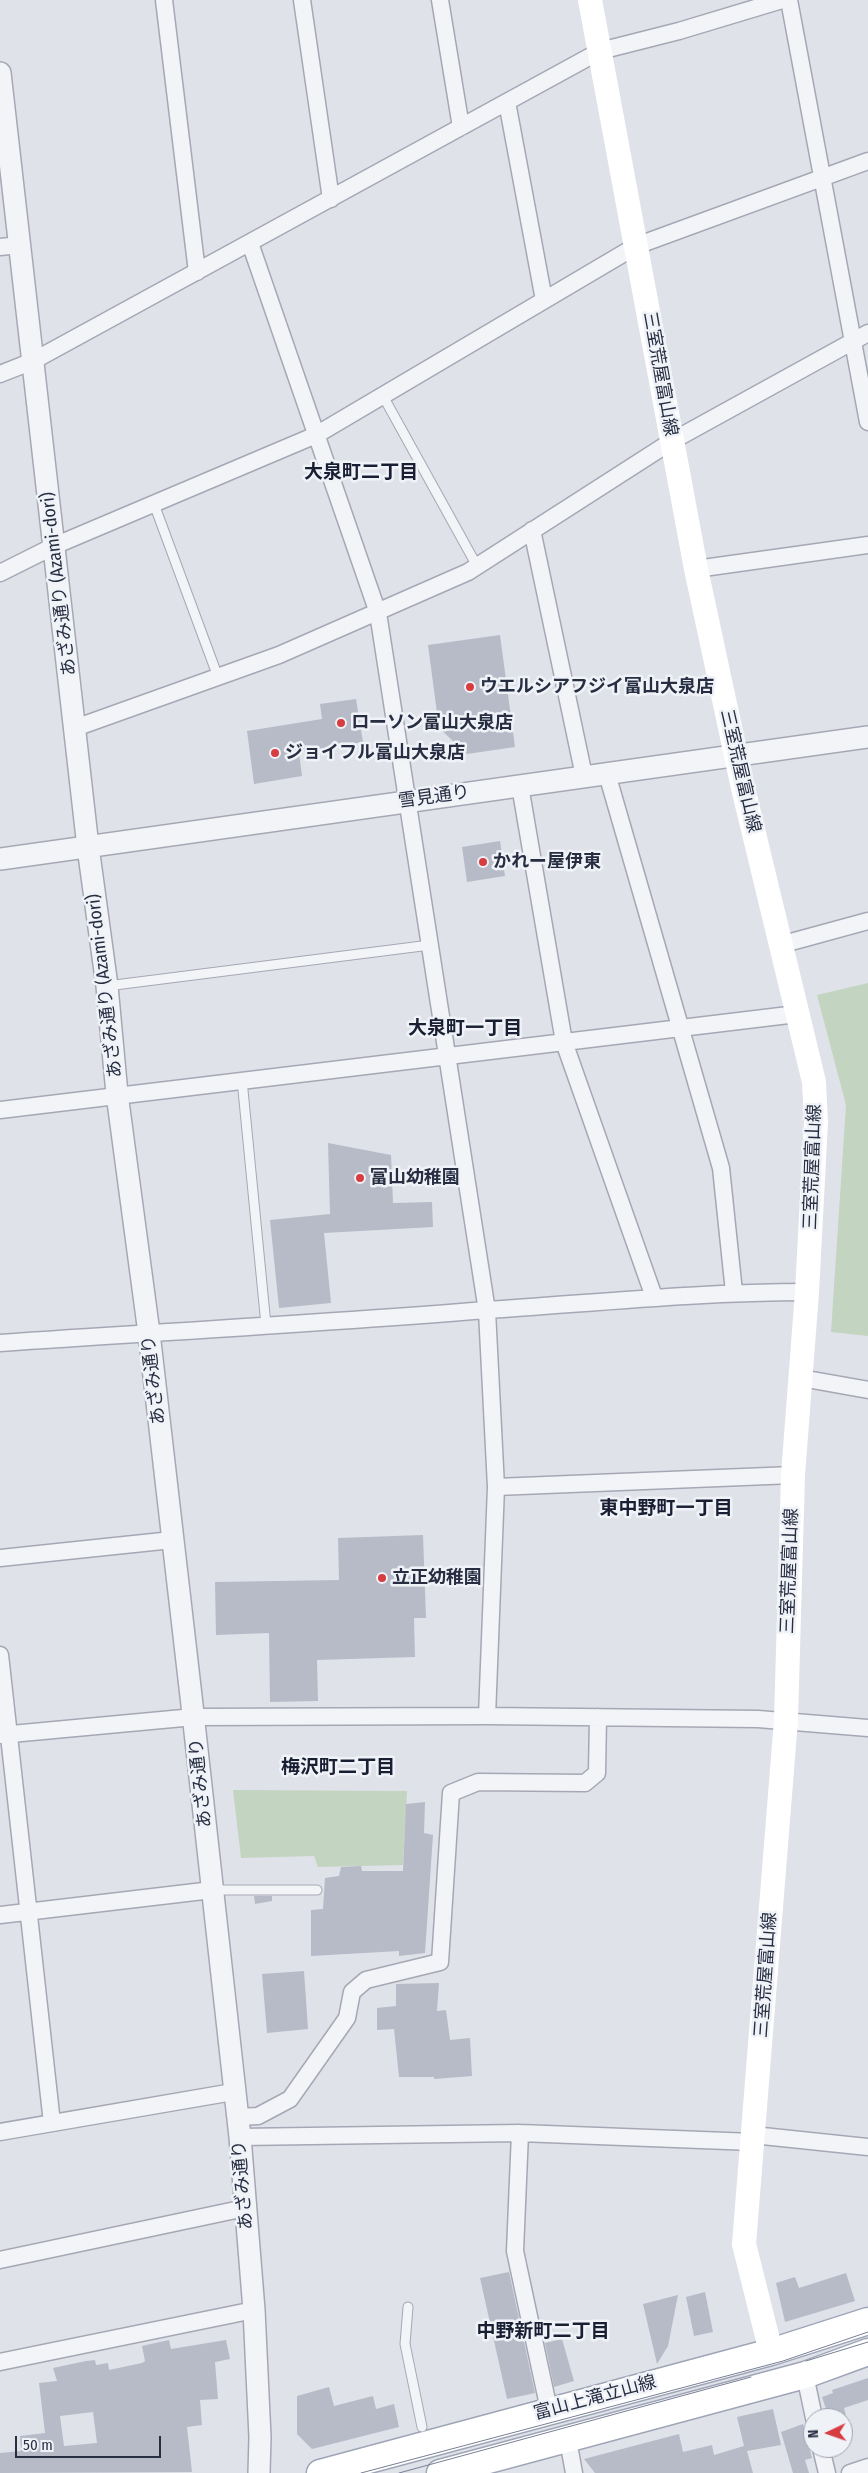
<!DOCTYPE html>
<meta charset="utf-8">
<style>
body{margin:0}
#map{position:relative;width:868px;height:2473px;overflow:hidden;background:#e0e2ea;font-family:"Fira Sans Condensed",sans-serif}
canvas{display:block}
.north{position:absolute;left:803px;top:2408px;width:50px;height:50px;box-sizing:border-box;background:#eff2f7;border:1px solid #9fa4af;border-radius:50%;rotate:267deg;font-size:14px;font-weight:700;line-height:20px;text-align:center;color:#272e42}
.north::after{content:'';display:block;margin:auto;width:18px;height:22px;background:#d73c41;clip-path:polygon(50% 0,100% 100%,50% 72%,0 100%)}
.scale{position:absolute;left:15px;top:2436px;width:146px;height:22px;box-sizing:border-box;border:2px solid #272e42;border-top:0;padding-left:6px;font-size:15px;line-height:18px;white-space:nowrap;color:#272e42;-webkit-text-stroke:4px #eff2f7;paint-order:stroke}
</style>
<div id="map">
<canvas width="868" height="2473"></canvas>
<div class="north">N</div>
<div class="scale">50 m</div>
</div>
<script>
const g = document.querySelector('canvas').getContext('2d');
g.lineJoin = 'round';
function fillPath(path, color) { g.fillStyle = color; g.fill(path, 'evenodd'); }
function stroke(path, color, width, dash) { g.strokeStyle = color; g.lineWidth = width; g.lineCap = dash ? 'butt' : 'round'; g.setLineDash(dash || []); g.stroke(path); }
function label(font, color, halo, rows, align = 'center') {
  g.font = font + ' "Fira Sans Condensed","Noto Sans JP",sans-serif'; g.lineWidth = 5; g.setLineDash([]); g.textBaseline = 'middle'; g.strokeStyle = halo; g.fillStyle = color; for (const [text, x, y, turn = 0] of rows) {
    g.save(); g.translate(x, y); g.rotate((+turn || 0) * Math.PI / 180); g.textAlign = isNaN(turn) ? turn : align; if (halo) g.strokeText(text, 0, 0); g.fillText(text, 0, 0); g.restore();
  }
}
const green = new Path2D(`
 M868,983V1336L831,1332L846,1105L817,995Z
 M233,1790L407,1791L403,1865L318,1867L314,1856L241,1858Z`);
const building = new Path2D(`
 M500,635L515,747L467,754L439,728L428,645Z
 M356,699L363,742L299,752L302,776L254,784L247,731L322,719L320,704Z
 M500,841L505,876L467,882L462,847Z
 M328,1143L391,1155L393,1203L432,1202L433,1227L324,1233L331,1303L279,1308L270,1220L330,1214Z
 M423,1535L426,1618H414L415,1657L317,1660L318,1701L270,1702L269,1633L216,1635L215,1582L339,1580L338,1538Z
 M425,1802L424,1833L433,1835L425,1953L399,1956V1951L311,1956V1910L323,1909L325,1878L339,1876L341,1867L361,1866L362,1871H403L406,1804Z
 M254,1896H272V1901L255,1904Z
 M304,1971L308,2029L267,2033L262,1974Z
 M439,1983L437,2011L446,2010L450,2040L470,2038L472,2076L434,2079V2077H399L394,2029L377,2030V2008L396,2006V1984Z
 M509,2272L535,2393L507,2399L480,2278Z
 M846,2273L855,2301L785,2322L776,2283L795,2277L799,2288Z
 M705,2292L713,2332L694,2336L686,2297Z
 M678,2295L668,2346L657,2364L643,2304Z
 M562,2339L574,2381L554,2387L545,2343Z
 M169,2340L171,2349L226,2340L230,2359L215,2362L218,2399L200,2400L202,2425L187,2427L192,2472L0,2473V2453L21,2451L20,2436L45,2433L39,2383L57,2381L53,2368L86,2361L95,2360L96,2365L108,2363L109,2370L142,2363L145,2361L142,2346ZM93,2412L97,2443L64,2446L60,2416Z
 M868,2378V2400L844,2408L846,2415L829,2418L822,2397L833,2393L832,2390Z
 M329,2387L334,2406L373,2396L376,2409L394,2404L399,2427L312,2449L297,2434V2396Z
 M773,2409L781,2445L747,2451L753,2473H595L584,2459L679,2434L683,2452L712,2445L714,2455L744,2446L737,2417Z
 M803,2424L812,2458L805,2460L809,2473H793L781,2432Z`);
const service = new Path2D(`
 M383,396L477,566
 M154,504L218,677
 M107,986L430,945
 M242,1080L266,1325
 M212,1890H317
 M408,2307L405,2344L422,2427`);
const minor = new Path2D(`
 M164,0L197,272
 M302,0L331,199
 M440,0L461,127
 M789,0L868,422
 M507,102L544,300
 M250,243L378,613L487,1311L496,1487L487,1716
 M0,247L20,245
 M0,374L33,361L600,51L679,31L782,0
 M532,530L584,776
 M696,569L868,545
 M0,573L54,546L316,435L636,246L868,161
 M75,728L279,655L468,572L672,441L868,333
 M607,774L721,1168L734,1292
 M520,786L564,1042L654,1297
 M780,945L868,921
 M0,1110L797,1014
 M0,1343C162,1332 325,1323 487,1310C594,1303 700,1292 807,1292
 M801,1378L868,1390
 M496,1487L793,1475
 M0,1558L172,1540
 M0,1655L52,2123
 M0,1735L194,1717L487,1716L758,1719L868,1728
 M0,1915L212,1890
 M237,2117L258,2116L290,2099L347,2018L352,1992L366,1980L440,1962L451,1793L478,1782L585,1783L597,1773L598,1717
 M0,2132L233,2092
 M520,2133L515,2251L549,2410
 M753,2135L868,2147
 M240,2137L520,2133L753,2142
 M0,2260L245,2208
 M0,2362L254,2310
 M805,2375L814,2418
 M568,2440L574,2473
 M821,2448L827,2473
 M850,2473L868,2467`);
const tertiary = new Path2D(`
 M0,73L88,847L107,986L117,1094L149,1333L191,1696L240,2137L254,2310L260,2437L259,2473
 M0,859L868,737`);
const secondary = new Path2D(`
 M590,0L696,569L743,788L814,1082L816,1122L807,1292L793,1475L786,1720L744,2244L771,2352`);
const primary = new Path2D(`
 M320,2473L771,2352L868,2321
 M440,2473L805,2375L868,2352`);
const tram = new Path2D(`
 M806,2361L868,2342
 M361,2473L783,2361L868,2332
 M399,2473L751,2377`);
const markers = [
 [470,687,5,"#d73c41"],
 [341,723,5,"#d73c41"],
 [275,753,5,"#d73c41"],
 [483,862,5,"#d73c41"],
 [360,1178,5,"#d73c41"],
 [382,1578,5,"#d73c41"]
];
const streetNames = [
 ["三室荒屋富山線",660,374,80],
 ["あざみ通り (Azami-dori)",59,584,-97],
 ["三室荒屋富山線",740,771,77],
 ["雪見通り",434,797,-8],
 ["あざみ通り (Azami-dori)",105,986,-97],
 ["三室荒屋富山線",813,1167,-88],
 ["あざみ通り",154,1380,-97],
 ["三室荒屋富山線",790,1571,-88],
 ["あざみ通り",201,1783,-96],
 ["三室荒屋富山線",766,1975,-86],
 ["あざみ通り",243,2185,-95],
 ["富山上滝立山線",595,2398,-15]
];
const poiNames = [
 ["ウエルシアフジイ富山大泉店",480,687],
 ["ローソン富山大泉店",351,723],
 ["ジョイフル富山大泉店",285,753],
 ["かれー屋伊東",493,862],
 ["富山幼稚園",370,1178],
 ["立正幼稚園",392,1578]
];
const neighbourhoodNames = [
 ["大泉町二丁目",361,473],
 ["大泉町一丁目",465,1029],
 ["東中野町一丁目",666,1509],
 ["梅沢町二丁目",338,1768],
 ["中野新町二丁目",543,2332]
];
fillPath(green, '#c3d4c0');
fillPath(building, '#b6bbc7');
stroke(service, '#a5a8b4', 11);
stroke(minor, '#a5a8b4', 19);
stroke(tertiary, '#a5a8b4', 24);
stroke(primary, '#9ea5b6', 29);
stroke(service, '#f3f4f8', 9);
stroke(minor, '#f3f4f8', 16);
stroke(tertiary, '#f3f4f8', 21);
stroke(secondary, '#fff', 24);
stroke(primary, '#fff', 26);
stroke(tram, '#787f94', 1);
for (const [x, y, r, color] of markers) { const dot = new Path2D(); dot.arc(x, y, r, 0, 2 * Math.PI); g.fillStyle = color; g.fill(dot); stroke(dot, '#eff2f7', 2); }
label('18px', '#272e42', '#eff2f7', streetNames);
label('bold 18px', '#272e42', '#eff2f7', poiNames, 'left');
label('bold 19px', '#191f33', '#eff2f7', neighbourhoodNames);
</script>
